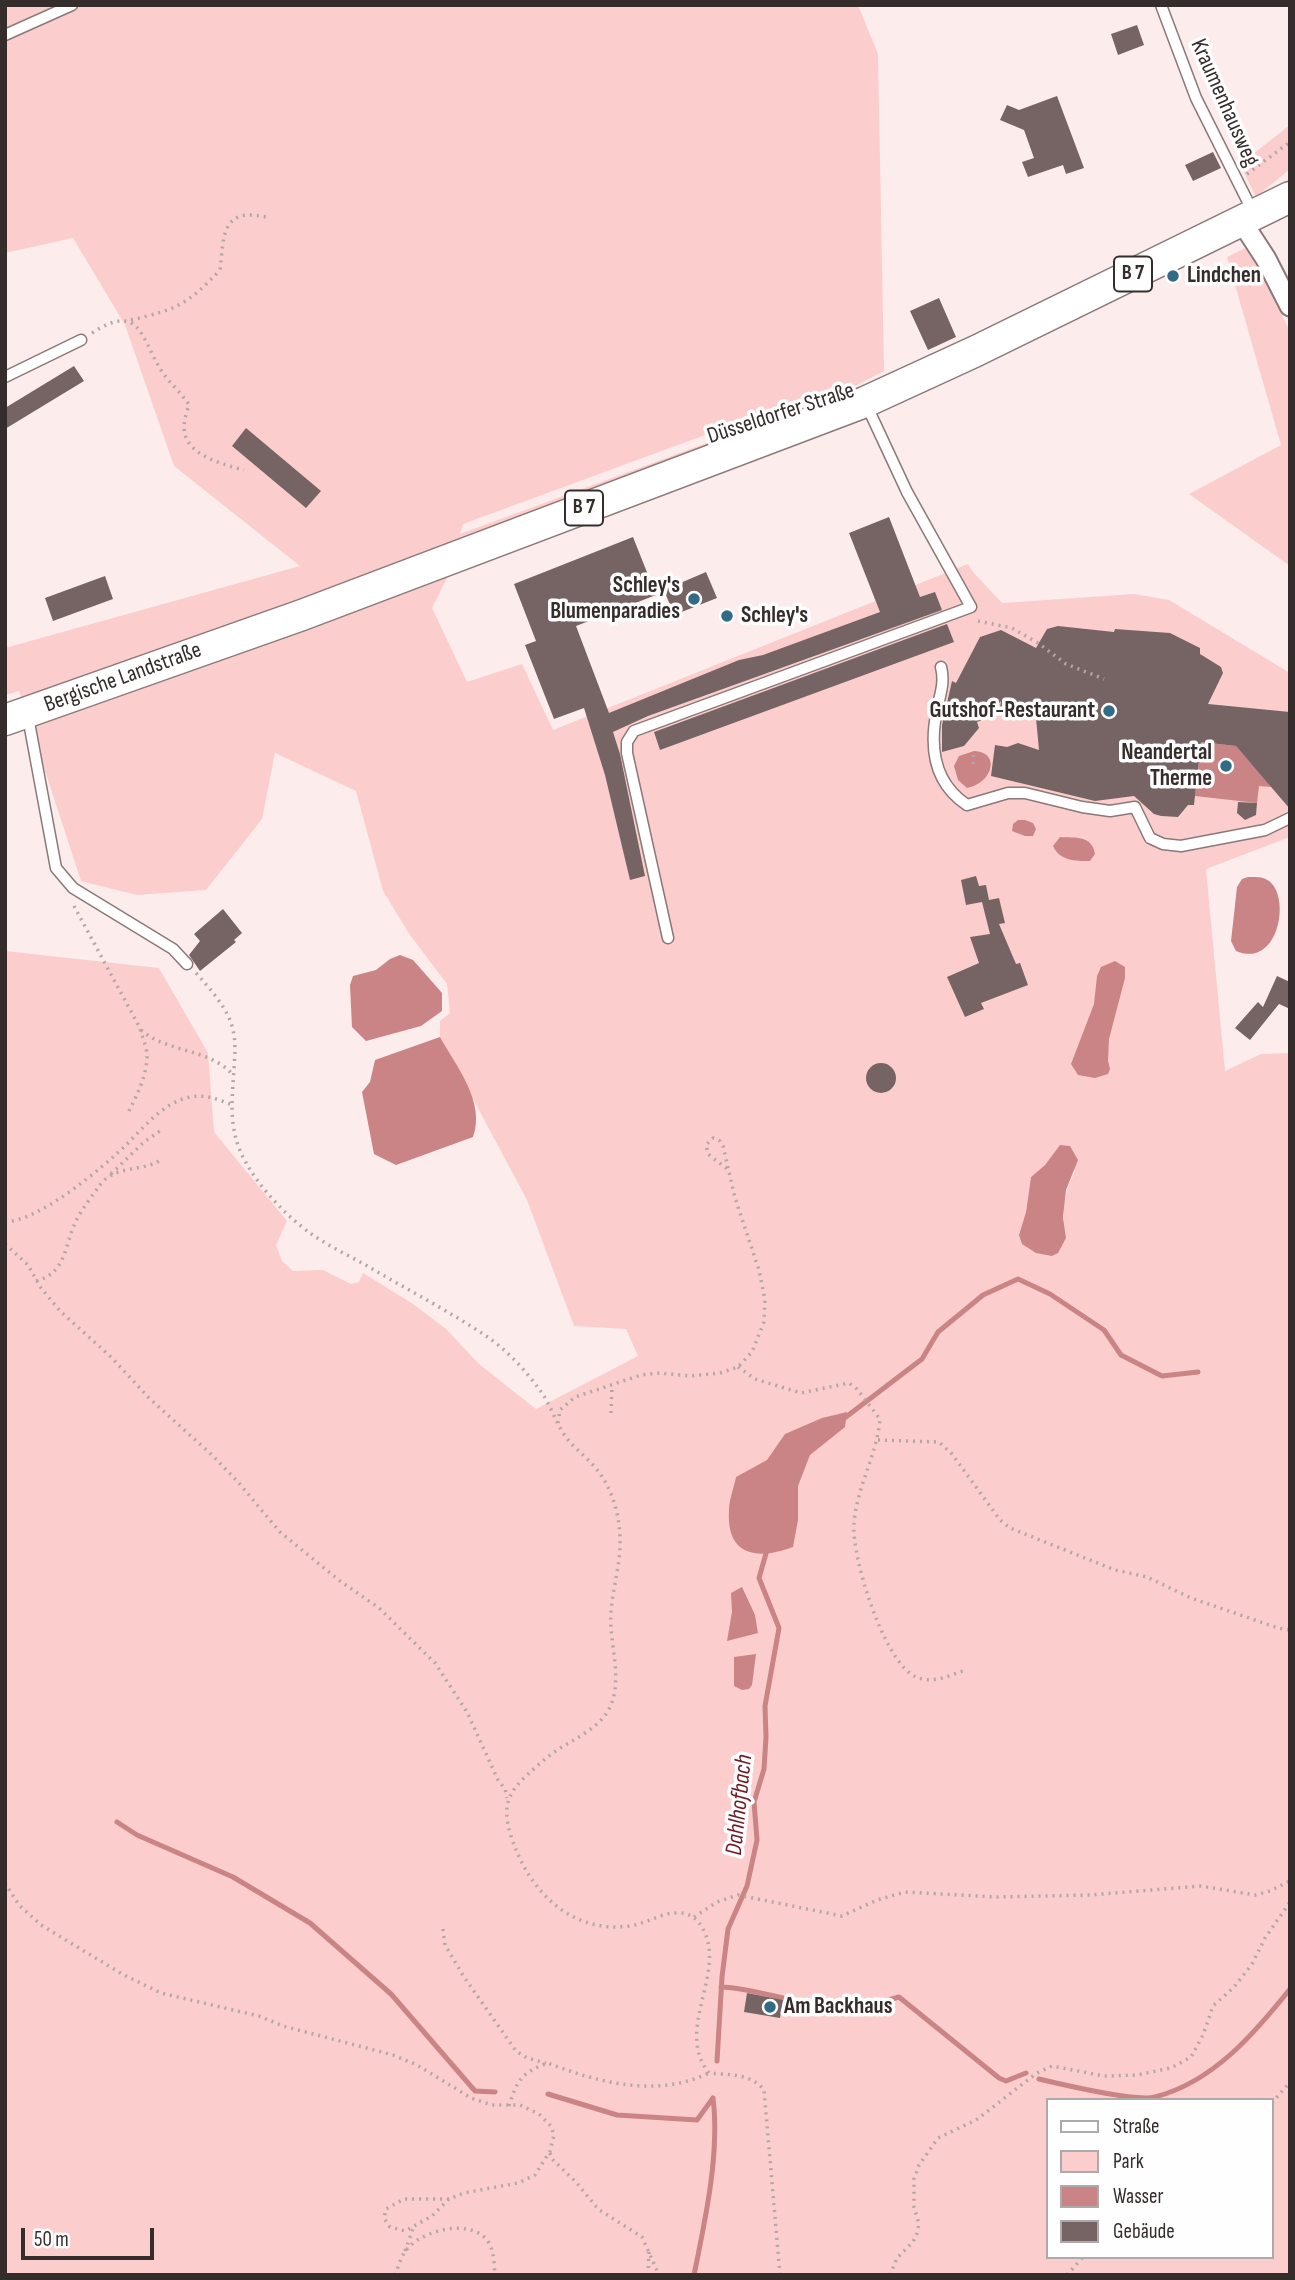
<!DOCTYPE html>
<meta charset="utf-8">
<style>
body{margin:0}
#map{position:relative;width:1295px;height:2280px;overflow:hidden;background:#fdecec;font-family:"Sofia Sans Condensed",sans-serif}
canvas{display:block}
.frame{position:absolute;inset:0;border:7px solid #352d2c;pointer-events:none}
.legend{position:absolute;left:1046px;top:2098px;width:228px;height:161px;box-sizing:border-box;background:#fefefe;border:2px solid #aeaaaa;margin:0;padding:9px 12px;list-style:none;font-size:21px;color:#352d2c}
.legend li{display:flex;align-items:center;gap:14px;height:35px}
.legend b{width:35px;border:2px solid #aeaaaa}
.scale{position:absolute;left:21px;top:2228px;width:133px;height:32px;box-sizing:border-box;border:4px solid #352d2c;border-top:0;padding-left:9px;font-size:21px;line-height:24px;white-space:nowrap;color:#352d2c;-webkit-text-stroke:5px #fefefe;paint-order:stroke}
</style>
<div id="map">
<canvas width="1295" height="2280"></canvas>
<div class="frame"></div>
<ul class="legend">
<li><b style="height:9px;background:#fff"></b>Straße</li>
<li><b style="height:19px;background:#fbcecd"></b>Park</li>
<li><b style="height:19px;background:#cb8485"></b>Wasser</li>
<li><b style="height:19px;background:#766464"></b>Gebäude</li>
</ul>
<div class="scale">50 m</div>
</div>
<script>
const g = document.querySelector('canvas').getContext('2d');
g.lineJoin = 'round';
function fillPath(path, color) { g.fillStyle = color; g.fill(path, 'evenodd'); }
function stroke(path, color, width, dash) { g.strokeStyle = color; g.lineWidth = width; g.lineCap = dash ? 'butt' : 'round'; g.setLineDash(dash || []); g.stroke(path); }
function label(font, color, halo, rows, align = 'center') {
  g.font = font + ' "Sofia Sans Condensed",sans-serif'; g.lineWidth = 7; g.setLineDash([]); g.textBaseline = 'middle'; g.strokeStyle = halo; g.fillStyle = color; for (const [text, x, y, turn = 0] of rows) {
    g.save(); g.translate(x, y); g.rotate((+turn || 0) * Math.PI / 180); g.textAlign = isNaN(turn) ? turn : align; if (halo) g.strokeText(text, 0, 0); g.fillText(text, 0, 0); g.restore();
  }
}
const green = new Path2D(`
 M5,5H858L878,54L884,371L857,385L824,393L765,413L463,524L460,534L799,409L843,396L457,545L447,578L432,608L467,682L522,664L553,730L968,564L973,572L1002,603L1134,594L1169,600L1290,673V837L1206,869L1225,1071L1261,1054L1290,1053V2275H5V951L159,968L208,1053L214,1132L287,1221L276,1245L282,1261L293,1271L323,1270L351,1284L359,1282L363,1273L413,1304L446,1329L479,1364L536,1409L638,1356L626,1329L574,1326L527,1200L440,1037V1021L450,1013L447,984L410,935L383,891L356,791L275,753L262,819L206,890L137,895L81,881L19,691L5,695V648L300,566L174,466L125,325L73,238L5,253ZM1060,1146L1075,1171C1063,1195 1062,1211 1066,1238L1019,1235L1026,1212L1031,1177L1045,1165ZM1048,2100H1272V2257H1048Z
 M1290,125V169L1256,197L1240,164Z
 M1250,246L1290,332V566L1189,494L1281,445L1227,257Z`);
const water = new Path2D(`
 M1201,742L1236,746L1272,787L1259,786L1257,803L1195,796Z
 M974,751C1001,752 993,783 967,788L958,780L954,766L959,756Z
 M1018,820H1025L1033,823L1036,829L1033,836H1025L1012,831L1013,824Z
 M1060,837C1075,838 1092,835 1095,854L1090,861C1075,861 1060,861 1053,846Z
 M1248,877C1255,877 1263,876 1269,881C1291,897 1279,969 1236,951L1231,941L1237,887L1242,879Z
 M400,955L413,960L442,993V1011L421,1026L366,1041L352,1027L350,985L353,976L376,970L390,959Z
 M1115,961L1125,967V978L1109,1039L1108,1061L1110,1069L1108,1074L1095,1078L1078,1075L1071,1064L1094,1004L1097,976L1101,967Z
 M440,1037C456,1066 486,1102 473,1137L396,1165L374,1154L362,1092L370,1082L375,1060Z
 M1060,1145L1070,1146L1078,1160L1066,1190L1063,1217L1066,1238L1058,1253L1052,1256L1036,1253L1022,1244L1019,1235L1026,1212L1031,1177L1045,1165Z
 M847,1412L845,1427L810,1455L798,1486V1520L793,1547C758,1560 726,1557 729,1510C729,1499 734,1488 736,1477L767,1460L785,1434L822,1418Z
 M742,1587L755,1615L758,1633L727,1641L732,1612L731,1593Z
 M756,1654L752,1685L749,1689L742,1690L734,1686V1657Z`);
const stream = new Path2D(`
 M842,1420L922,1359L938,1332L983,1295L1018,1279L1050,1294L1104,1330L1121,1355L1162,1376L1198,1372
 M117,1822L137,1835L233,1877L310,1923L391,1994L475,2091L495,2092
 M721,1987C749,1988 774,1997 802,2002C837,2008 864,2008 899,1997L999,2078L1006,2081L1026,2073
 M717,2061L722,1977L728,1929L747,1886L757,1840L754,1802L764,1769L766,1737L765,1706L779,1628L759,1578L767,1550
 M1039,2079C1060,2084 1136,2102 1155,2097C1213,2082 1254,2034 1290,1989
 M548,2094L617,2115L697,2120L713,2098
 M694,2275C705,2221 720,2153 713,2098`);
const building = new Path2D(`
 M1137,25L1144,45L1118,55L1111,34Z
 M1057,96L1084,168L1066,174L1063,165L1028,177L1022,162L1034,158L1024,130L1000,120L1007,105L1019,110Z
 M1213,152L1221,168L1193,181L1185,165Z
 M939,298L956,337L928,350L910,311Z
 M74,366L84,381L5,429V408Z
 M246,428L321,491L306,508L232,446Z
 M889,517L920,597L935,592L942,610L648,716L613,732L620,754L645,876L630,880L605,775L584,708L554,719L525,645L536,641L514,584L633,537L656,595L576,626L609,713L739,660L763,655L880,612L849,533Z
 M706,572L717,598L674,615L664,590Z
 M105,576L113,599L53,621L45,598Z
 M947,624L954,642L660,750L654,732Z
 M1058,626L1114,632L1115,629L1170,633L1200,648V654L1221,667L1223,673L1208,704L1290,712V809L1236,746L1201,742L1194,805H1188L1178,817L1161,816L1154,814L1134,796L1095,801L991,776L995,745L1007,747L1018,743L1039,750L1036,718L1000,708L1001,701L996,707L979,703L984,719L977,722L979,728L964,746L942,752V725L952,681L956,683L980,637L1001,630L1036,648L1047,629Z
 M1238,802L1257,803L1256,815L1245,820L1237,813Z
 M976,876L979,886L986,885L989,900L999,898L1005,923L999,924L1016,964L1020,963L1028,985L981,1003L984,1009L965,1017L947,977L979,963L970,937L990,934L982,902L966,905L961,880Z
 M223,909L242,933L234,940L236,942L200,971L189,955L200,941L194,934Z
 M1277,976L1290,982V1009L1279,1004L1250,1040L1235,1028L1258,1002L1263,1007Z
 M866 1078a15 15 0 1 1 30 0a15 15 0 1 1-30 0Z
 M747,1993L783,2000L780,2018L744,2012Z`);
const path = new Path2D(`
 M1247,174L1290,142
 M131,320C177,309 187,305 220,270C224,236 221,207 266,217
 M92,333C140,302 140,336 161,370C169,383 181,392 189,405C187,411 184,420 184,427C184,455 222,464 244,470
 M978,621L1012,628L1038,643L1066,664L1104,679
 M973,764L974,751
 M74,906L140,1028C142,1037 147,1047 147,1056C147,1076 136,1097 127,1115
 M196,973C247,1029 234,1036 232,1105
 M141,1030C167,1053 210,1048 233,1075
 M111,1174L144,1142L160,1131
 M5,1222C41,1220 101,1169 126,1145C144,1127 164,1102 190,1097C205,1094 218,1099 232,1105C232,1116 233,1128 236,1139C245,1173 282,1213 310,1233C328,1246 350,1256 369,1267C408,1290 449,1311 486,1336C506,1349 525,1370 539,1389C550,1403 555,1421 565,1436C573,1447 584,1455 593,1465C613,1487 621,1518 620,1547C619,1574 609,1600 611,1628C613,1656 623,1689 606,1714C597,1727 582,1735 569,1743C557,1749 546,1758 536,1767C511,1789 500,1801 511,1836C528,1890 570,1934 630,1926C646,1924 660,1913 676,1913C689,1912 697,1918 703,1929C727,1973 674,2030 709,2073C728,2075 751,2073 764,2090L780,2275
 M5,1244L28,1265L41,1288L60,1311L111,1357L150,1399L212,1455L238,1482L280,1532L340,1581L379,1608L435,1663L467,1712L498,1780L505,1789L507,1798
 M36,1281C67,1273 64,1245 76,1221C82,1209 92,1196 100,1185C115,1165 140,1172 159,1161
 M738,1367L755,1379L801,1393L849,1383L857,1389L880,1419C877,1455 857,1486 854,1523C851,1556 884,1663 916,1677C932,1684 948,1676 963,1671
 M611,1413L612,1385
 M558,1423L560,1410L575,1397L641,1375L660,1373L690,1376L720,1373L738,1367L752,1352L764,1322L765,1300L759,1270L735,1198L723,1146L720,1141L713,1138L706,1145L708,1154L727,1169
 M878,1440L939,1442L952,1454L1000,1520L1010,1528L1115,1570L1147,1577L1191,1598L1278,1628L1290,1630
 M5,1883L19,1905L41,1925L122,1974L161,1993L259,2016L283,2026L393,2055L417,2065L471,2098L492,2105H520L539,2114L551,2126L554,2135L550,2151L535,2175L518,2183L464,2193L449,2199L432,2216L405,2231L390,2227L384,2218L386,2209L404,2199H449
 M694,1917L717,1902L738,1895L842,1916L877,1900L905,1892L996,1897L1090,1895L1201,1886L1255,1895L1270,1891L1290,1881
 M443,1929L445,1945L464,1977L516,2051L527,2058L546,2063
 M1272,2103L1290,2082
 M509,2106C517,2080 522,2072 548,2063C599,2083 657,2098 709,2073
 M550,2153L552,2159L576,2182L598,2209L642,2237L659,2275
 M405,2251L413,2229
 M395,2275C399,2265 402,2253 410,2246C427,2229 474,2218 489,2243C494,2252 494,2264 495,2275
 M648,2275L649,2252
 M890,2275L897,2258L913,2242L917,2233L919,2224L914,2207V2179L919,2165L938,2138L976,2120L1037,2073L1052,2066L1104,2076L1137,2075L1171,2068L1191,2057L1203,2035L1213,2006L1234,1987L1252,1964L1265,1938L1290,1902
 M1067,2275L1083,2257`);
const lane = new Path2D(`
 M1161,5L1196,98L1253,212
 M5,35L72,5
 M5,377L81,340
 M941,667C945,683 940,694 937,710C929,748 934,783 967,805L1008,793H1025L1082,807L1110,811L1135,807L1150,838L1163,844L1181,846L1265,830L1290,818
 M28,717L56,868L73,888L173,949L187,964
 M668,938L627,753V742L634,731L971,607L907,492L866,404`);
const street = new Path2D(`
 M1242,222L1266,259L1290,306`);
const primary = new Path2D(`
 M5,720L302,615L865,402L976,351L1290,197`);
const markers = [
 [1173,276,7,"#326b85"],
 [694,599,7,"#326b85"],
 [727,616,7,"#326b85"],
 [1109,711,7,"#326b85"],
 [1226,766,7,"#326b85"],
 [770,2007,7,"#326b85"]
];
const shields = [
 [1133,274,38],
 [584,508,38]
];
const shieldNames = [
 ["B 7",1133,274],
 ["B 7",584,508]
];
const streetNames = [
 ["Kraumenhausweg",1224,103,66],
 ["Düsseldorfer Straße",781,414,-18],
 ["Bergische Landstraße",123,678,-20]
];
const poiNames = [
 ["Lindchen",1187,276],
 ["Schley's",680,586,"right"],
 ["Blumenparadies",680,612,"right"],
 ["Schley's",741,616],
 ["Gutshof-Restaurant",1095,711,"right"],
 ["Neandertal",1212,753,"right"],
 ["Therme",1212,779,"right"],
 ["Am Backhaus",784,2007]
];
const waterNames = [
 ["Dahlhofbach",740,1805,-84]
];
fillPath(green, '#fbcecd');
fillPath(water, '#cb8485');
stroke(stream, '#cb8485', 5);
fillPath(building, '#766464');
stroke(lane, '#8b7978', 13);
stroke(street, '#8b7978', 23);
stroke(primary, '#8b7978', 33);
stroke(path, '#b4a6a6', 3.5, [2, 5]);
stroke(lane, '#fff', 10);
stroke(street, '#fff', 19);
stroke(primary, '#fff', 30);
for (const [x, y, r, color] of markers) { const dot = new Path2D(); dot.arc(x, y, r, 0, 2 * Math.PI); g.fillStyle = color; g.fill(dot); stroke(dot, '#fefefe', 2.5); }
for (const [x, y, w] of shields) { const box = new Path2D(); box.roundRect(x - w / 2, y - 17.5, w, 35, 5); g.fillStyle = '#fefefe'; g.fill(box); stroke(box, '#352d2c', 2); }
label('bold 21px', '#352d2c', null, shieldNames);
label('23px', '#352d2c', '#fefefe', streetNames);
label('bold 23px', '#352d2c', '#fefefe', poiNames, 'left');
label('italic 24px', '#6e1a24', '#fefefe', waterNames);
</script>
